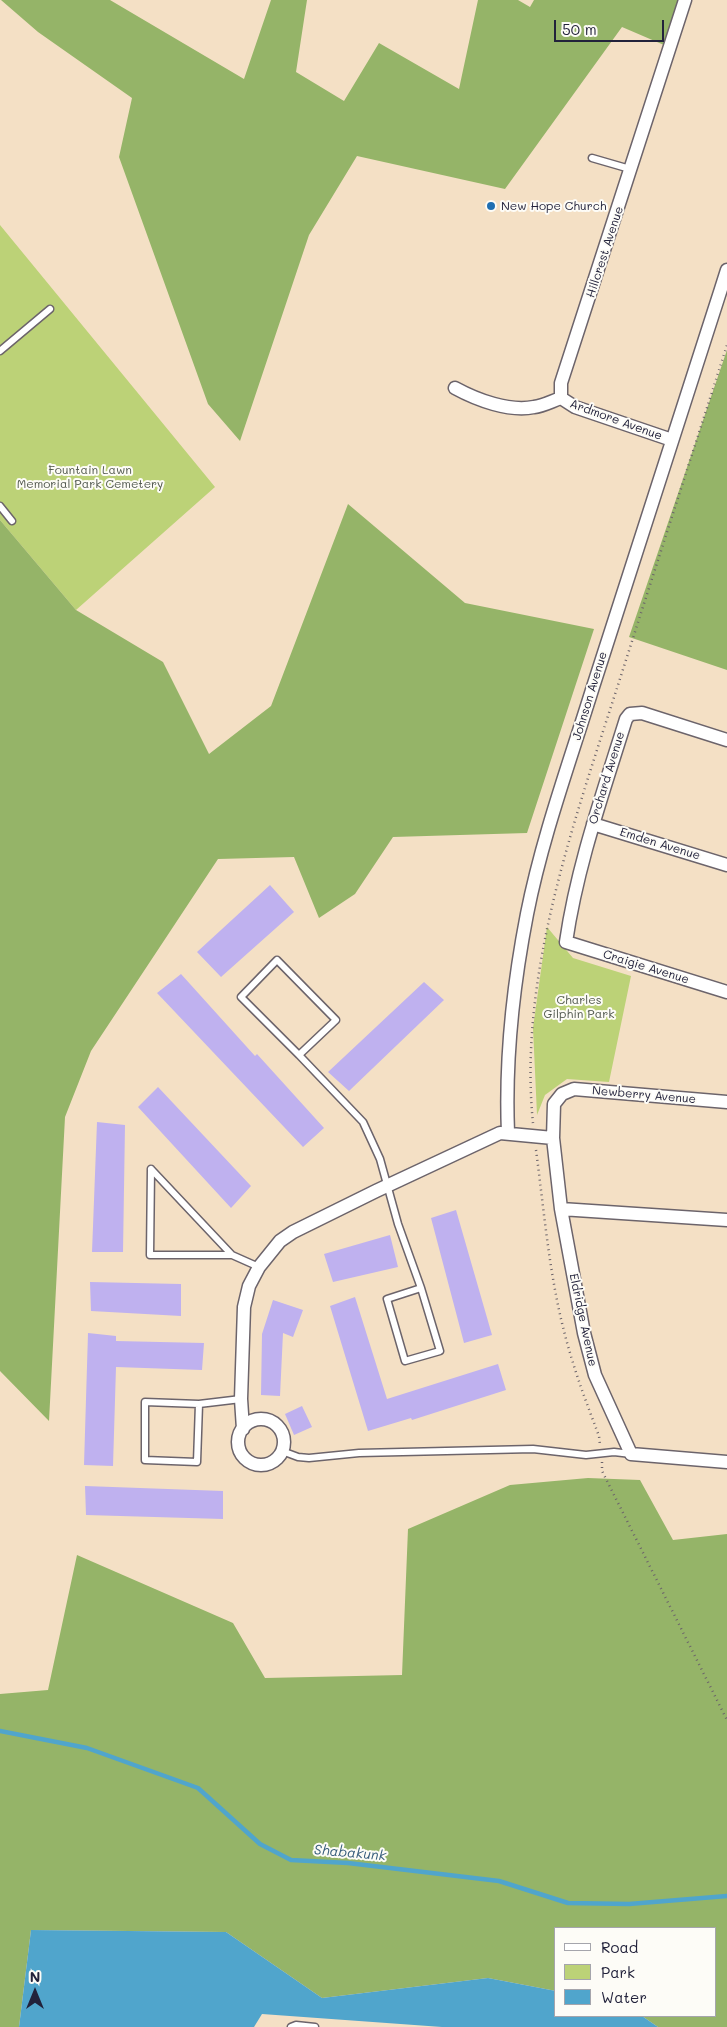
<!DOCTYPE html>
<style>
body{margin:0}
#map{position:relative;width:727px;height:2027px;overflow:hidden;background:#f4e0c5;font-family:Mali,sans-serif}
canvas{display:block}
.legend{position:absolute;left:554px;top:1927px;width:162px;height:90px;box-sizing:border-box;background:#fdfcf7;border:1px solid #a5a5ac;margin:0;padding:6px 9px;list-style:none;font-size:15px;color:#22223b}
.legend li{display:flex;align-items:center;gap:10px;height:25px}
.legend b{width:25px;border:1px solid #a5a5ac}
.north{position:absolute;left:10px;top:1967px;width:50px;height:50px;-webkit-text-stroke:4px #fdfcf7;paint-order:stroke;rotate:0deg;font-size:14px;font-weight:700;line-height:20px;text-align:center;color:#22223b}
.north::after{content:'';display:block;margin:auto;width:18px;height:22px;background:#22223b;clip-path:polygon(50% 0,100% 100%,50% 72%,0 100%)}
.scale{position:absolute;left:554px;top:20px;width:110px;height:22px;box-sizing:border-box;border:2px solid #22223b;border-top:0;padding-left:6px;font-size:15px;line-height:18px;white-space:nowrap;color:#22223b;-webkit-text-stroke:4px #fdfcf7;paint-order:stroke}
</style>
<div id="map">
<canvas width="727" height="2027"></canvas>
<ul class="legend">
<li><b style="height:6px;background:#fff"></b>Road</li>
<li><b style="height:14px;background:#bcd277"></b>Park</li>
<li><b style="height:14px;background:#50a5cc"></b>Water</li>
</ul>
<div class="north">N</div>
<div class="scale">50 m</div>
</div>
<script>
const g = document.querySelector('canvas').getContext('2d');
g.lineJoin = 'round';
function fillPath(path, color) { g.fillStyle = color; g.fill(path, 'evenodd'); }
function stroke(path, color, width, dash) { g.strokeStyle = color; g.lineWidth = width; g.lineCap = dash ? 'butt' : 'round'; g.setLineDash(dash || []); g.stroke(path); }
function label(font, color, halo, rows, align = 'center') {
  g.font = font + ' Mali,sans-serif'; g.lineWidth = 4; g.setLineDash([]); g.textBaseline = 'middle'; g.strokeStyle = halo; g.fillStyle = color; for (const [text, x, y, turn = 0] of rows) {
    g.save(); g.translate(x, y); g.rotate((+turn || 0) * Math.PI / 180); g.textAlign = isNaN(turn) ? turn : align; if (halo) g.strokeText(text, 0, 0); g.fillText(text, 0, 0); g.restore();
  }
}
const green = new Path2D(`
 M0,225L215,487L76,610L0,520Z
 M547,927L573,958L631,976L609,1082L567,1079L545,1095L537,1115L533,1028Z`);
const forest = new Path2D(`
 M1,0H110L244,79L271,0H307L296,72L344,101L379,43L459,89L478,0H518L530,7L534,0H687L671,48L622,27L505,189L357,156L309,235L240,441L208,404L119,157L132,98L38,32Z
 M727,350V670L629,637Z
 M348,504L465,603L594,629L527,833L393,837L355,894L319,918L294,857L218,859L91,1051L65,1117L49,1421L0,1371V520L76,610L163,662L209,754L271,706Z
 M588,1478L640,1480L673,1540L727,1534V2027H658L642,2016H716V1928H556V1991L488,1978L322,1998L226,1932L31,1930L19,2027H0V1694L48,1690L77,1555L233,1623L265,1678L402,1675L408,1529L510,1485Z`);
const water = new Path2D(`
 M31,1930L226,1932L322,1998L488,1978L556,1991V2016H642L658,2027H442L262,2014L254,2027H19Z`);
const stream = new Path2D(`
 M0,1731L87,1748L198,1788L260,1844L291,1860L348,1863L499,1881L568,1903L629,1904L727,1896`);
const building = new Path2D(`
 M270,885L294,912L221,977L197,952Z
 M181,974L255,1056L257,1054L324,1128L303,1147L157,993Z
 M424,982L444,1000L349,1091L328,1072Z
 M158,1087L251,1186L231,1208L138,1107Z
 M97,1122L125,1125L123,1252H92Z
 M456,1210L492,1335L464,1343L431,1218Z
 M390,1235L398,1267L333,1282L324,1254Z
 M90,1282L181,1284V1316L91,1311Z
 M355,1297L387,1399L498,1364L506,1390L412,1420L411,1418L368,1431L330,1306Z
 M273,1300L303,1310L293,1337L283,1333L280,1396L261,1395L262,1334Z
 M88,1333L116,1336V1341L204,1343L202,1370L116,1367L113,1466L84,1465Z
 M302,1406L312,1427L294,1435L285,1414Z
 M85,1486L223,1491V1519L86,1515Z`);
const path = new Path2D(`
 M533,1123C518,977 574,822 618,685C654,572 691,458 727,345
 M536,1150C544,1210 549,1273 564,1331C573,1367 586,1402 599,1436L600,1445
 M602,1462V1471L727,1720`);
const lane = new Path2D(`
 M592,158L630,169
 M0,351L50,309
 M0,506L12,521
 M299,1055L241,997L277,960L336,1020L299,1055L363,1122L380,1159L398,1224L421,1288
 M151,1169L150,1255H232
 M151,1169L232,1255L259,1267
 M421,1288L440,1351L405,1361L387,1299Z
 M199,1404L197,1462L145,1460V1402L199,1404L241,1399
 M282,1451L298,1457L309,1458L359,1453L533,1449L586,1455L614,1452L631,1454
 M291,2027L296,2025L315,2027`);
const street = new Path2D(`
 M455,388C477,400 509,412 534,407C543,406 552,401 561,398
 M561,398V383L685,0
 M561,398L575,407L672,440
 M727,740L642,713L630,714L626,719C603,793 577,866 566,942L727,992
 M593,824L727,865
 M727,1102L574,1089L562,1094L554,1104L553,1138L561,1209L584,1333L595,1375L631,1454L727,1462
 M508,1133C505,1061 513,986 527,914C542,838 569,764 592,690C636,549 683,410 727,270
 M561,1209L727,1220
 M238 1442a23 23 0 1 1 46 0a23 23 0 1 1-46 0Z
 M243,1429L241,1399L244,1307L249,1286L259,1267L280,1241L293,1232L376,1191L500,1133L553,1138`);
const markers = [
 [491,206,5,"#1f6fb2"]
];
const poiNames = [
 ["New Hope Church",501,206]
];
const streetNames = [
 ["Hillcrest Avenue",605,252,-72],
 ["Ardmore Avenue",616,420,20],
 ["Johnson Avenue",590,696,-73],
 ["Orchard Avenue",607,778,-73],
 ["Emden Avenue",660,844,17],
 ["Craigie Avenue",646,967,17],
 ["Newberry Avenue",644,1095,5],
 ["Eldridge Avenue",583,1320,78]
];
const parkNames = [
 ["Fountain Lawn",90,470],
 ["Memorial Park Cemetery",90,484],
 ["Charles",579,1000],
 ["Gilphin Park",579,1014]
];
const waterNames = [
 ["Shabakunk",350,1853,5]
];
fillPath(green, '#bcd277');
fillPath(forest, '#95b468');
fillPath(water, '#50a5cc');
stroke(stream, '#50a5cc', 4.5);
fillPath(building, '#bfb1ef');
stroke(lane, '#6c646b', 9);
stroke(street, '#6c646b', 15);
stroke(path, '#6c646b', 2.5, [1, 4]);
stroke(lane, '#fff', 6);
stroke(street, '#fff', 12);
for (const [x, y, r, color] of markers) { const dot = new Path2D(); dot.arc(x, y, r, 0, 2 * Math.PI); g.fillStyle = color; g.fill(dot); stroke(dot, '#fdfcf7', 2); }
label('12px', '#22223b', '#fdfcf7', poiNames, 'left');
label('12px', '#22223b', '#fdfcf7', streetNames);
label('12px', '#50574d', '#fdfcf7', parkNames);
label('italic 14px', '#375d7c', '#fdfcf7', waterNames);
</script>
